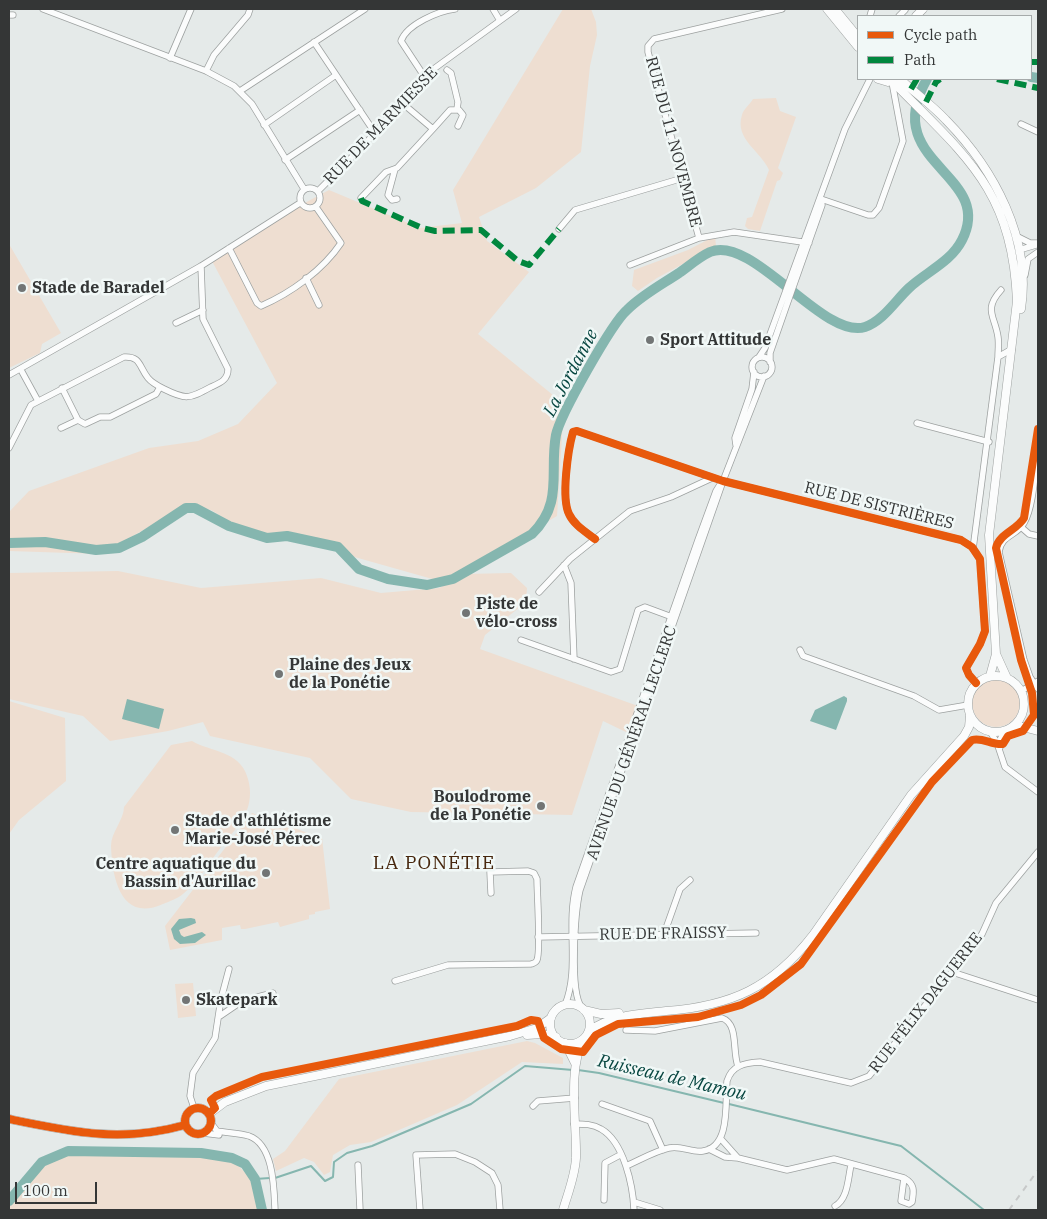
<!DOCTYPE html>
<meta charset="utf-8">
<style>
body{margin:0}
#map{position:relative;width:1047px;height:1219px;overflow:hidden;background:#e5eae9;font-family:"IBM Plex Serif",serif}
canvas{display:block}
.frame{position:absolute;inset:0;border:10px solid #343636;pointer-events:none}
.legend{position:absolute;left:857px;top:15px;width:175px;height:65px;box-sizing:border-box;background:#f1f8f7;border:1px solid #a5aaaa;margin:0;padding:6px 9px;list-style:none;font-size:15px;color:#343636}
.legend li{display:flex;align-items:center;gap:10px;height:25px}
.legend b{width:25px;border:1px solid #a5aaaa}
.scale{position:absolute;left:15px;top:1182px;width:82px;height:22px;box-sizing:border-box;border:2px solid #343636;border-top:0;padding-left:6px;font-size:15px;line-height:18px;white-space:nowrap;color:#343636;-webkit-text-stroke:4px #f1f8f7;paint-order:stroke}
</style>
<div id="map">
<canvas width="1047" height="1219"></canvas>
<div class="frame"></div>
<ul class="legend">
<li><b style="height:6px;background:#e8590c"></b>Cycle path</li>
<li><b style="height:6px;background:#00873e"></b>Path</li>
</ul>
<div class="scale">100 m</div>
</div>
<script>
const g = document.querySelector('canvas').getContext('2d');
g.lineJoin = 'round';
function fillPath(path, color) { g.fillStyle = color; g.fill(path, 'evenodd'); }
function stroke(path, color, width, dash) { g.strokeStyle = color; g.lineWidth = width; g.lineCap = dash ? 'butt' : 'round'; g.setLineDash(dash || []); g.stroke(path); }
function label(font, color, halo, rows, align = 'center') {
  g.font = font + ' "IBM Plex Serif",serif'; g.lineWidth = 5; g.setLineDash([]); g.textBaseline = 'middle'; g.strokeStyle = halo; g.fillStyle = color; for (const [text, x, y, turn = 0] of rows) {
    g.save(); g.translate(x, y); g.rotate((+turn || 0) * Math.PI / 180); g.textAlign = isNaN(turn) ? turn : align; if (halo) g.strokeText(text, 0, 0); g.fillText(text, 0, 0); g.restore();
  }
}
const green = new Path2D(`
 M563,9H591L596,22L597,35L590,66L581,152L536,188L479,217L487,241L529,272L478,334L564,404L557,516L443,582L351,556L336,545L289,534L266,536L240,528L211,510L186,506L101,554L9,551V512L29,491L149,448L198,441L238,424L277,383L212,261L299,206L329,190L420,228L462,223L453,190Z
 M776,98L780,111L796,117L778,168L783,173L780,180L777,181L760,231L748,229L745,226L747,218L752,217L769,170C761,151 734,139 742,115C743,110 750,104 753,99Z
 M715,236L716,246L657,278L638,291L632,286L634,270L688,250Z
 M9,244L61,333L42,344L40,353L9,368Z
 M118,571L201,588L321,578L381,593L439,588L466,574L511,573L527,588L526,602L485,635L480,649L638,706L628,733L603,721L572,815L411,812L351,799L310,758L210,736L203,722L168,731L110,741L83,716L9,699V573Z
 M972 703a24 24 0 1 1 48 0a24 24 0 1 1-48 0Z
 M9,701L65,718L66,781L19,820L9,834Z
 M192,741C211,752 239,751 247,776C251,787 251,799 247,810C242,824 228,837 219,850C208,864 197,883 183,894C177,899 170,901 163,904C121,923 112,878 111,846C111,832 124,820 124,807L171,745Z
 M252,813L322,838L330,909L315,912V914L309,915V919L280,927L278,922L245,929H241L240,925L222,928V940L170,950L165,926Z
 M193,983L196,1016L178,1018L175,984Z
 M527,1041L535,1043L563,1058V1064L522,1062L457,1105L371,1142L350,1145L333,1155L330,1172L324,1175L314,1162L304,1158L276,1171L273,1159L285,1151L339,1079Z
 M68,1152L194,1155L232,1159L253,1181L260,1210H9V1202L43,1164Z`);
const water = new Path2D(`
 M844,696L847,698V701L836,730L810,721L815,710Z
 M127,699L164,709L159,729L122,719Z
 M191,918L195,919L196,923L179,930L181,935L184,937L202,932L206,935L195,943L180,944L174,939L171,929L179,919Z`);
const stream = new Path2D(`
 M578,1070L599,1073L724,1103
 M729,1104L901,1146L984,1210
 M275,1178L311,1166L325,1181L333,1177L334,1162L347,1153L372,1146L471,1104L525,1066L573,1070
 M255,1179L270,1178`);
const river = new Path2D(`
 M1031,77L1038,78
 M9,543L45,542L96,550L119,548L142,537L186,508H195L229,526L267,538L287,536L338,547L359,569L388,579L427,585L453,579L532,534C564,503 549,472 556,435C560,415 612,323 627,310C642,295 661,285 679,273C689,266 699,257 710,252C753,234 823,340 865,327C883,321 896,300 909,288C926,272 951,262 962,240C996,173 878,164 927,79
 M9,1201L42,1162L68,1151L201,1153L232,1158L245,1164L255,1179L262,1210`);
const minor = new Path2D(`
 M43,9L206,71L234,86L252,104L304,189
 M493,9L499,19
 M782,9L654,39L648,46V52L699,238L734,232L809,243
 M9,15H13
 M870,16L872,9
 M899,16L905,10
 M314,42L375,133
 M170,58L191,9
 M447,70L451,73L458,102L457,109
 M206,71L214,55L248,15L250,9
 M424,76L401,41C407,24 439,11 455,9
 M240,91L365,9
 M401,102L433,129L450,110H459L463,115L458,126
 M1021,124L1038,132
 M264,125L336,75
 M285,160L360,110
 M395,169L388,195L392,200L397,199
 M300 198a10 10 0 1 1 20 0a10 10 0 1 1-20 0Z
 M318,191L365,144L424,76L516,9
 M361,198L386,172L397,168L433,129
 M821,199L868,215H873L879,208L903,141L892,82
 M559,229L575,210L683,178
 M1016,236L1030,243H1038
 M229,248L257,303L261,306C291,293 323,270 341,243L316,207
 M1019,250L1036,245
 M630,265L699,238
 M1025,275L1028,259L1038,252
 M306,278L319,305
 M176,323L203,310
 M759,357L765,348L845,129L870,79
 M998,357C998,351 999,344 998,337C995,316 983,310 1001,290
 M752 367a10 10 0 1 1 20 0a10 10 0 1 1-20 0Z
 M770,362V353L786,307L822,205L821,199
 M21,370L38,401
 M9,375L201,266L300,203
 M62,388L78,420L85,424L100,417H110L156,394L160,387
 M917,423L989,442
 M61,428L78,420
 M736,445L735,438L752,389L754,372
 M9,448L31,405L124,357C141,356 139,367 148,378C152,383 158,386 164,389C186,400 189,399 211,387C220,383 228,380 228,369L203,319L201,266
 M1038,449C1035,469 1034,506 1024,523C1017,536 1001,535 999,552L1024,660L1030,677L1038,689
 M1021,527L1029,534L1038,536
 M595,539C586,532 574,525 569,514C561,498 568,450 573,432L577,431L723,481L961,540L972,547L980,559L985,631L980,644L966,668L969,675L976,683
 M973,549L998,357L1012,349
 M564,565L571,583L574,659
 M539,592L570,559L630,511L671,497L712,478
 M521,640L611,672L620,669L638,610L645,607L672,617
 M800,650L803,656L914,696L939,710L968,705
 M1021,691L1038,681
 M990,731L997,743L1005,767L1038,792
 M1000,747V740L1005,730
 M664,934L680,889L690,880
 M538,937L756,933
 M952,972L1038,1000
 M395,981L448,965L531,964C534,963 536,963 537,960C541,952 537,892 537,879L534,873L528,871L490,872L491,893
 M565,1005C580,968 566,926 576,887L698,540L716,491L721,483
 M582,1008C569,992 575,912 580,890L723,481L764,376
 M220,1016L242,1001L273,993
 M626,1030L655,1031L722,1018C739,1024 732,1051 738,1066
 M602,1104L650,1121L663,1150
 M533,1106L538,1101L575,1098
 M194,1108L190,1096L193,1073L215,1038L221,999L229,969
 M211,1123L217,1131C228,1133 239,1133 249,1136C274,1145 274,1189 275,1210
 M574,1124C584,1124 593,1124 601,1129C624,1142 633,1186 634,1210
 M203,1133L219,1135
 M721,1139L738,1158
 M709,1149L725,1157L738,1158L787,1170L834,1159L904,1178C915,1184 914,1191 912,1202L909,1204L901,1201L904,1178
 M358,1165L360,1210
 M626,1166C640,1160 655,1151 669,1148C681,1145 692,1153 703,1151C731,1147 725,1102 727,1081C732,1065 745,1063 760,1062L851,1083L869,1076L982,934L996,903L1038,852
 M604,1200L605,1163L620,1155
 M634,1202L660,1210
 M835,1206C848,1199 848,1178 851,1165
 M420,1210L416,1155L455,1154L475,1162L492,1173L498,1185L500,1210`);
const major = new Path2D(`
 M827,9L858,47
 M835,9L858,37
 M916,16L923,9
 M878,79L888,82L895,80
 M900,79C915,93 932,105 946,120C994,169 1032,239 1021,309
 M892,81C965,156 1012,188 1017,301L989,535L996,654L990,676
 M997,656L1007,678
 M968 704a28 28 0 1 1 56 0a28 28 0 1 1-56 0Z
 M1011,728L1023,727L1038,731
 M550 1024a20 20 0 1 1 40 0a20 20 0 1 1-40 0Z
 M584,1010L601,1014L619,1013
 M589,1031C611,1015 639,1014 666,1011C731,1006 772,988 813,935L911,795L964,736L969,727L970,716
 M527,1035L542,1034L556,1037
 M565,1043L575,1063
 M185 1121a13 13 0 1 1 26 0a13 13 0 1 1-26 0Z
 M209,1114L225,1102L266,1086L510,1036L537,1028L551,1018
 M9,1119C72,1132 122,1143 185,1125
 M563,1210C568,1193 575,1176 576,1158C577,1125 567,1067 584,1039`);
const rail = new Path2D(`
 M1009,1210L1038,1170`);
const quiet = new Path2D(`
 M1031,62H1038
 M997,79L1038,88
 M911,89L917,79
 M926,102L936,82L940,79
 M361,198L362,201L422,228L435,231L481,230L518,261L529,265L559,229`);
const cycleway = new Path2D(`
 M595,539C586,532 574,525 569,514C561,498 568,450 573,432L577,431L723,481L961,540L972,547L980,559L985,631L980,644L966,668L969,675L976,683
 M185 1121a13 13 0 1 1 26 0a13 13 0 1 1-26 0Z
 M209,1114L215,1108L211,1100L216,1096L262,1077L517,1026L531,1020L538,1021L544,1038L561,1049L583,1052L596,1035L618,1024L698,1017L741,1005L761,995L801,964L932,782L972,740C983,737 991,745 1003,744L1008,736L1023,731L1034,715L1032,693L1021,660L996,548C999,534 1017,530 1024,518L1038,429
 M9,1119C72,1132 122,1143 185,1125`);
const markers = [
 [22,288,5,"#727575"],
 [650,340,5,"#727575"],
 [466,613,5,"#727575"],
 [279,674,5,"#727575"],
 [541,806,5,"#727575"],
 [175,830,5,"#727575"],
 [266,873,5,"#727575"],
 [186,1000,5,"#727575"]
];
const streetNames = [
 ["RUE DE MARMIESSE",381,126,-46],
 ["RUE DU 11 NOVEMBRE",673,142,75],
 ["RUE DE SISTRIÈRES",879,506,14],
 ["AVENUE DU GÉNÉRAL LECLERC",632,743,-71],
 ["RUE DE FRAISSY",663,934,-1],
 ["RUE FÉLIX DAGUERRE",926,1003,-52]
];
const poiNames = [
 ["Stade de Baradel",32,288],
 ["Sport Attitude",660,340],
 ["Piste de",476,604],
 ["vélo-cross",476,622],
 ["Plaine des Jeux",289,665],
 ["de la Ponétie",289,683],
 ["Boulodrome",531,797,"right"],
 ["de la Ponétie",531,815,"right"],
 ["Stade d'athlétisme",185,821],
 ["Marie-José Pérec",185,839],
 ["Centre aquatique du",256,864,"right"],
 ["Bassin d'Aurillac",256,882,"right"],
 ["Skatepark",196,1000]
];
const waterNames = [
 ["La Jordanne",571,373,-62],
 ["Ruisseau de Mamou",672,1078,13]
];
const quarterNames = [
 ["LA PONÉTIE",434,864]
];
fillPath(green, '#eeded1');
fillPath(water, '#85b6af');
stroke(stream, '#85b6af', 2);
stroke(river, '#85b6af', 10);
stroke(minor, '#9da1a0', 7);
stroke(major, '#9da1a0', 9);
stroke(minor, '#fbfcfc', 5.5);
stroke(major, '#fbfcfc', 8);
stroke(rail, '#c7c9c9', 2, [6, 6]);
stroke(quiet, '#00873e', 6, [12, 6]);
stroke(cycleway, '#e8590c', 8);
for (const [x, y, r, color] of markers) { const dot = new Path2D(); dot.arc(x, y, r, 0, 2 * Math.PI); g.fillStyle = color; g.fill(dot); stroke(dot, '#f1f8f7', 2); }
label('16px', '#343636', '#f1f8f7', streetNames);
label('bold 16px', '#343636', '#f1f8f7', poiNames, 'left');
label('italic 18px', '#074640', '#f1f8f7', waterNames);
g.letterSpacing = '1px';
label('19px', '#47270e', '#f1f8f7', quarterNames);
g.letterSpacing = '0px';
</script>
